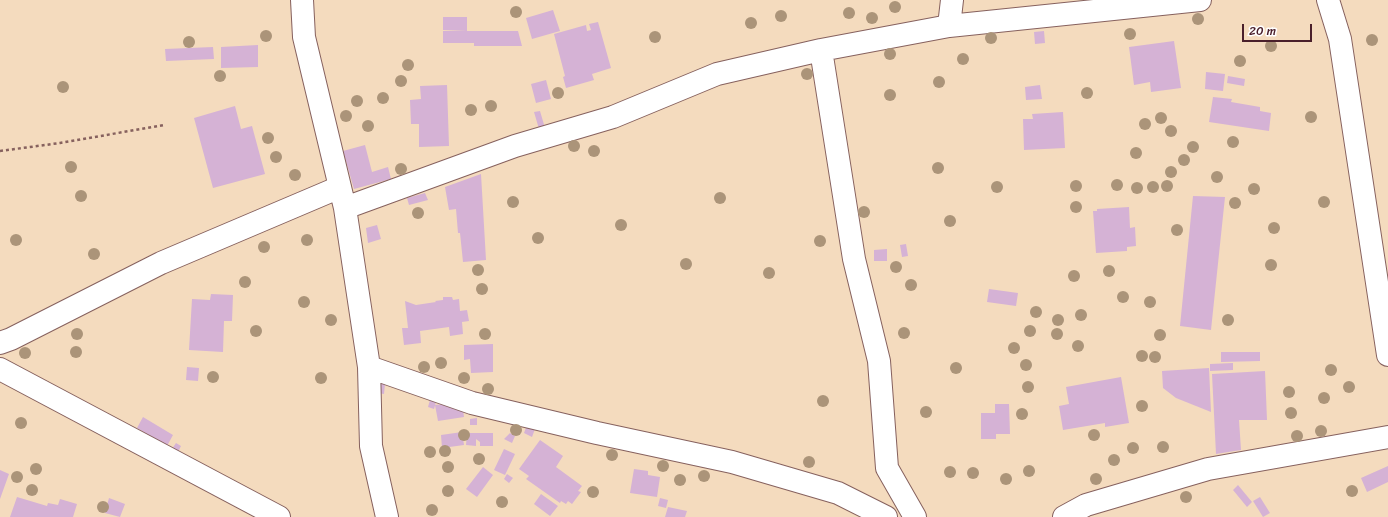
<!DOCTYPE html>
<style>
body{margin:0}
#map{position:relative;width:1388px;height:517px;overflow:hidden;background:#f4dbbe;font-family:Sriracha,sans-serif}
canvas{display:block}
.scale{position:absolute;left:1242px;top:24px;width:70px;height:18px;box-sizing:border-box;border:2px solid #4a1f2b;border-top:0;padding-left:5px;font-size:12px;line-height:14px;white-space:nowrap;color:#4a1f2b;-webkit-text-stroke:3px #fff;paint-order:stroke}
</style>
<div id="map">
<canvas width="1388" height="517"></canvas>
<div class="scale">20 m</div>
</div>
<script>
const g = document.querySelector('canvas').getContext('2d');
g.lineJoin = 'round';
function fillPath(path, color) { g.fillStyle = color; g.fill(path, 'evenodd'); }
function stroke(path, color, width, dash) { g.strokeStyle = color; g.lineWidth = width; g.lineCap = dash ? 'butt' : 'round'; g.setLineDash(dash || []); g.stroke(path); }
const building = new Path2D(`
 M553,10L560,31L532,39L526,18Z
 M443,17H467V31L443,30Z
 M598,22L611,68L592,74L594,80L566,88L563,77L565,76L554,34L586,25L587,31L591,30L589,24Z
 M443,31H518L522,46H474V43H443Z
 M1044,31L1045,43L1035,44L1034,32Z
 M1174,41L1181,88L1151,92L1150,82L1134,85L1129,47Z
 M258,45V67L221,68V47Z
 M213,47L214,59L166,61L165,49Z
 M1206,72L1225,74L1223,91L1205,89Z
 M1228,76L1245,79L1244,86L1227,83Z
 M546,80L551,99L536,103L531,84Z
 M447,85L449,146L419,147V124H411L410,100L421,99L420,86Z
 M1040,85L1042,99L1026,100L1025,87Z
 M1213,97L1232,99L1231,102L1260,107V111L1271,113L1269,131L1209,122Z
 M235,106L241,129L252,126L265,174L213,188L194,118Z
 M540,111L545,128L539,129L534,112Z
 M1063,112L1065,148L1024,150L1023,119H1033L1032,114Z
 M365,145L372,172L388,167L391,179L354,189L343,151Z
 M481,174L486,260L463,262L460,233H458L456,209L449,210L445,187Z
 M425,193L428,200L409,205L407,198Z
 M1193,196L1225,197L1211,330L1180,326Z
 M1129,207L1130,228L1135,227L1136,246L1127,247V251L1096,253L1093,211H1097V209Z
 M377,225L381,239L368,243L366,228Z
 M906,244L908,256L902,257L900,245Z
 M887,249V261H874V250Z
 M989,289L1018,293L1016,306L987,302Z
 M211,294L233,295L232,321H224L223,352L189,350L192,299L210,300Z
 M443,297H452L453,300L459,299L460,311L467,310L469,321L462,322L463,334L450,336L449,327L420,331L421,343L404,345L402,328H408L405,301L416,305L436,302L435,301L443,300Z
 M493,344V372L471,373L470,359L464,360V345Z
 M1221,352H1260V361L1221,362Z
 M1233,363V370L1210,371V364Z
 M187,367L199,368L198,381L186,380Z
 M1209,368L1211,412L1176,398L1163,388L1162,371Z
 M1265,371L1267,420H1239L1241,450L1216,454L1212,374Z
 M1121,377L1129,423L1105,427V423L1063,430L1059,406L1069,404L1066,387Z
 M378,384H385L384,394L377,393Z
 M430,400L436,402L434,409L428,407Z
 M462,402L464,417L438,421L435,405Z
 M995,404H1009L1010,434H996V439H981V413H995Z
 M143,417L173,435L167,446L137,428Z
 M477,418V425H470V419Z
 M527,425L535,429L532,437L524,433Z
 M462,432L464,445L442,448L441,435Z
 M467,433H493V446H480V442L476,439V446L466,445Z
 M510,433L515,436L512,443L504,439Z
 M540,440L563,456L556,467L582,486L578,491L581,492L572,504L568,501L566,504L561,501L560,503L526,479L529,476L519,469Z
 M176,443L181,446L178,452L172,449Z
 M504,449L515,454L505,475L494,470Z
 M1388,466V482L1367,492L1361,478Z
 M483,467L493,475L477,497L466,489Z
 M634,469L648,471V475L660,477L657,497L630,493Z
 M0,470L9,474L0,499Z
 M507,474L513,478L509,483L504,479Z
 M1238,485L1252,502L1247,507L1233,490Z
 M541,494L558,506L550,516L534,504Z
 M17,497L47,506L48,503L58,505L60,499L77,504L73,517H10Z
 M1260,497L1270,513L1263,517L1253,501Z
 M109,498L125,504L120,517L105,513Z
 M660,498L668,500L666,508L658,506Z
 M668,507L687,511L685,517H665Z`);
const path = new Path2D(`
 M0,151L60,143L164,125`);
const minor = new Path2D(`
 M302,0L304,37L345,208L369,367L371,446L387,517
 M1328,0L1340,39L1388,355
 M949,26L952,0
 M345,208L515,146L613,117L717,74L821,50
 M0,343L11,339L161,263L340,187
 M369,367L472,403L597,433L732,462L838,493L886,517
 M0,369L279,517
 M915,517L887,468L879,361L854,259L821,50L949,26L1200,0
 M1064,517L1086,505L1208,469L1388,437`);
const trees = [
 [895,7],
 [516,12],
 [849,13],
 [781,16],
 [872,18],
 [1198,19],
 [751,23],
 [1130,34],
 [266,36],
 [655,37],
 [991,38],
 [1372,40],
 [189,42],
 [1271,46],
 [890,54],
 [963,59],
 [1240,61],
 [408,65],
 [807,74],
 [220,76],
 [401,81],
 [939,82],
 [63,87],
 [558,93],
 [1087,93],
 [890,95],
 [383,98],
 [357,101],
 [491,106],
 [471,110],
 [346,116],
 [1311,117],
 [1161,118],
 [1145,124],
 [368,126],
 [1171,131],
 [268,138],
 [1233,142],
 [574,146],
 [1193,147],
 [594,151],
 [1136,153],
 [276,157],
 [1184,160],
 [71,167],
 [938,168],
 [401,169],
 [1171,172],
 [295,175],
 [1217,177],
 [1117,185],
 [1076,186],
 [1167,186],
 [997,187],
 [1153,187],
 [1137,188],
 [1254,189],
 [81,196],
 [720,198],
 [513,202],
 [1324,202],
 [1235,203],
 [1076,207],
 [864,212],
 [418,213],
 [950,221],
 [621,225],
 [1274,228],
 [1177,230],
 [538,238],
 [16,240],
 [307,240],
 [820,241],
 [264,247],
 [94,254],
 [686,264],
 [1271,265],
 [896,267],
 [478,270],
 [1109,271],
 [769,273],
 [1074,276],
 [245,282],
 [911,285],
 [482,289],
 [1123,297],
 [304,302],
 [1150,302],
 [1036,312],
 [1081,315],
 [331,320],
 [1058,320],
 [1228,320],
 [256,331],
 [1030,331],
 [904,333],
 [77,334],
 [485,334],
 [1057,334],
 [1160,335],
 [1078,346],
 [1014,348],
 [76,352],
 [25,353],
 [1142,356],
 [1155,357],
 [441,363],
 [1026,365],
 [424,367],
 [956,368],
 [1331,370],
 [213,377],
 [321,378],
 [464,378],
 [1028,387],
 [1349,387],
 [488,389],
 [1289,392],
 [1324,398],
 [823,401],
 [1142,406],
 [926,412],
 [1291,413],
 [1022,414],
 [21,423],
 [516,430],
 [1321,431],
 [464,435],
 [1094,435],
 [1297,436],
 [1163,447],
 [1133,448],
 [445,451],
 [430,452],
 [612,455],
 [479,459],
 [1114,460],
 [809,462],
 [663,466],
 [448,467],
 [36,469],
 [1029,471],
 [950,472],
 [973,473],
 [704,476],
 [17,477],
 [1006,479],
 [1096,479],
 [680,480],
 [32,490],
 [448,491],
 [1352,491],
 [593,492],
 [1186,497],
 [502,502],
 [103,507],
 [432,510]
];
fillPath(building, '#d5b2d5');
stroke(minor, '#86615e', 24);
stroke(path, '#86615e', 2.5, [3, 3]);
stroke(minor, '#fff', 22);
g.fillStyle = '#ab9479';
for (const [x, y] of trees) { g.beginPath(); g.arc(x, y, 6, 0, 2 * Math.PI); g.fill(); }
</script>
